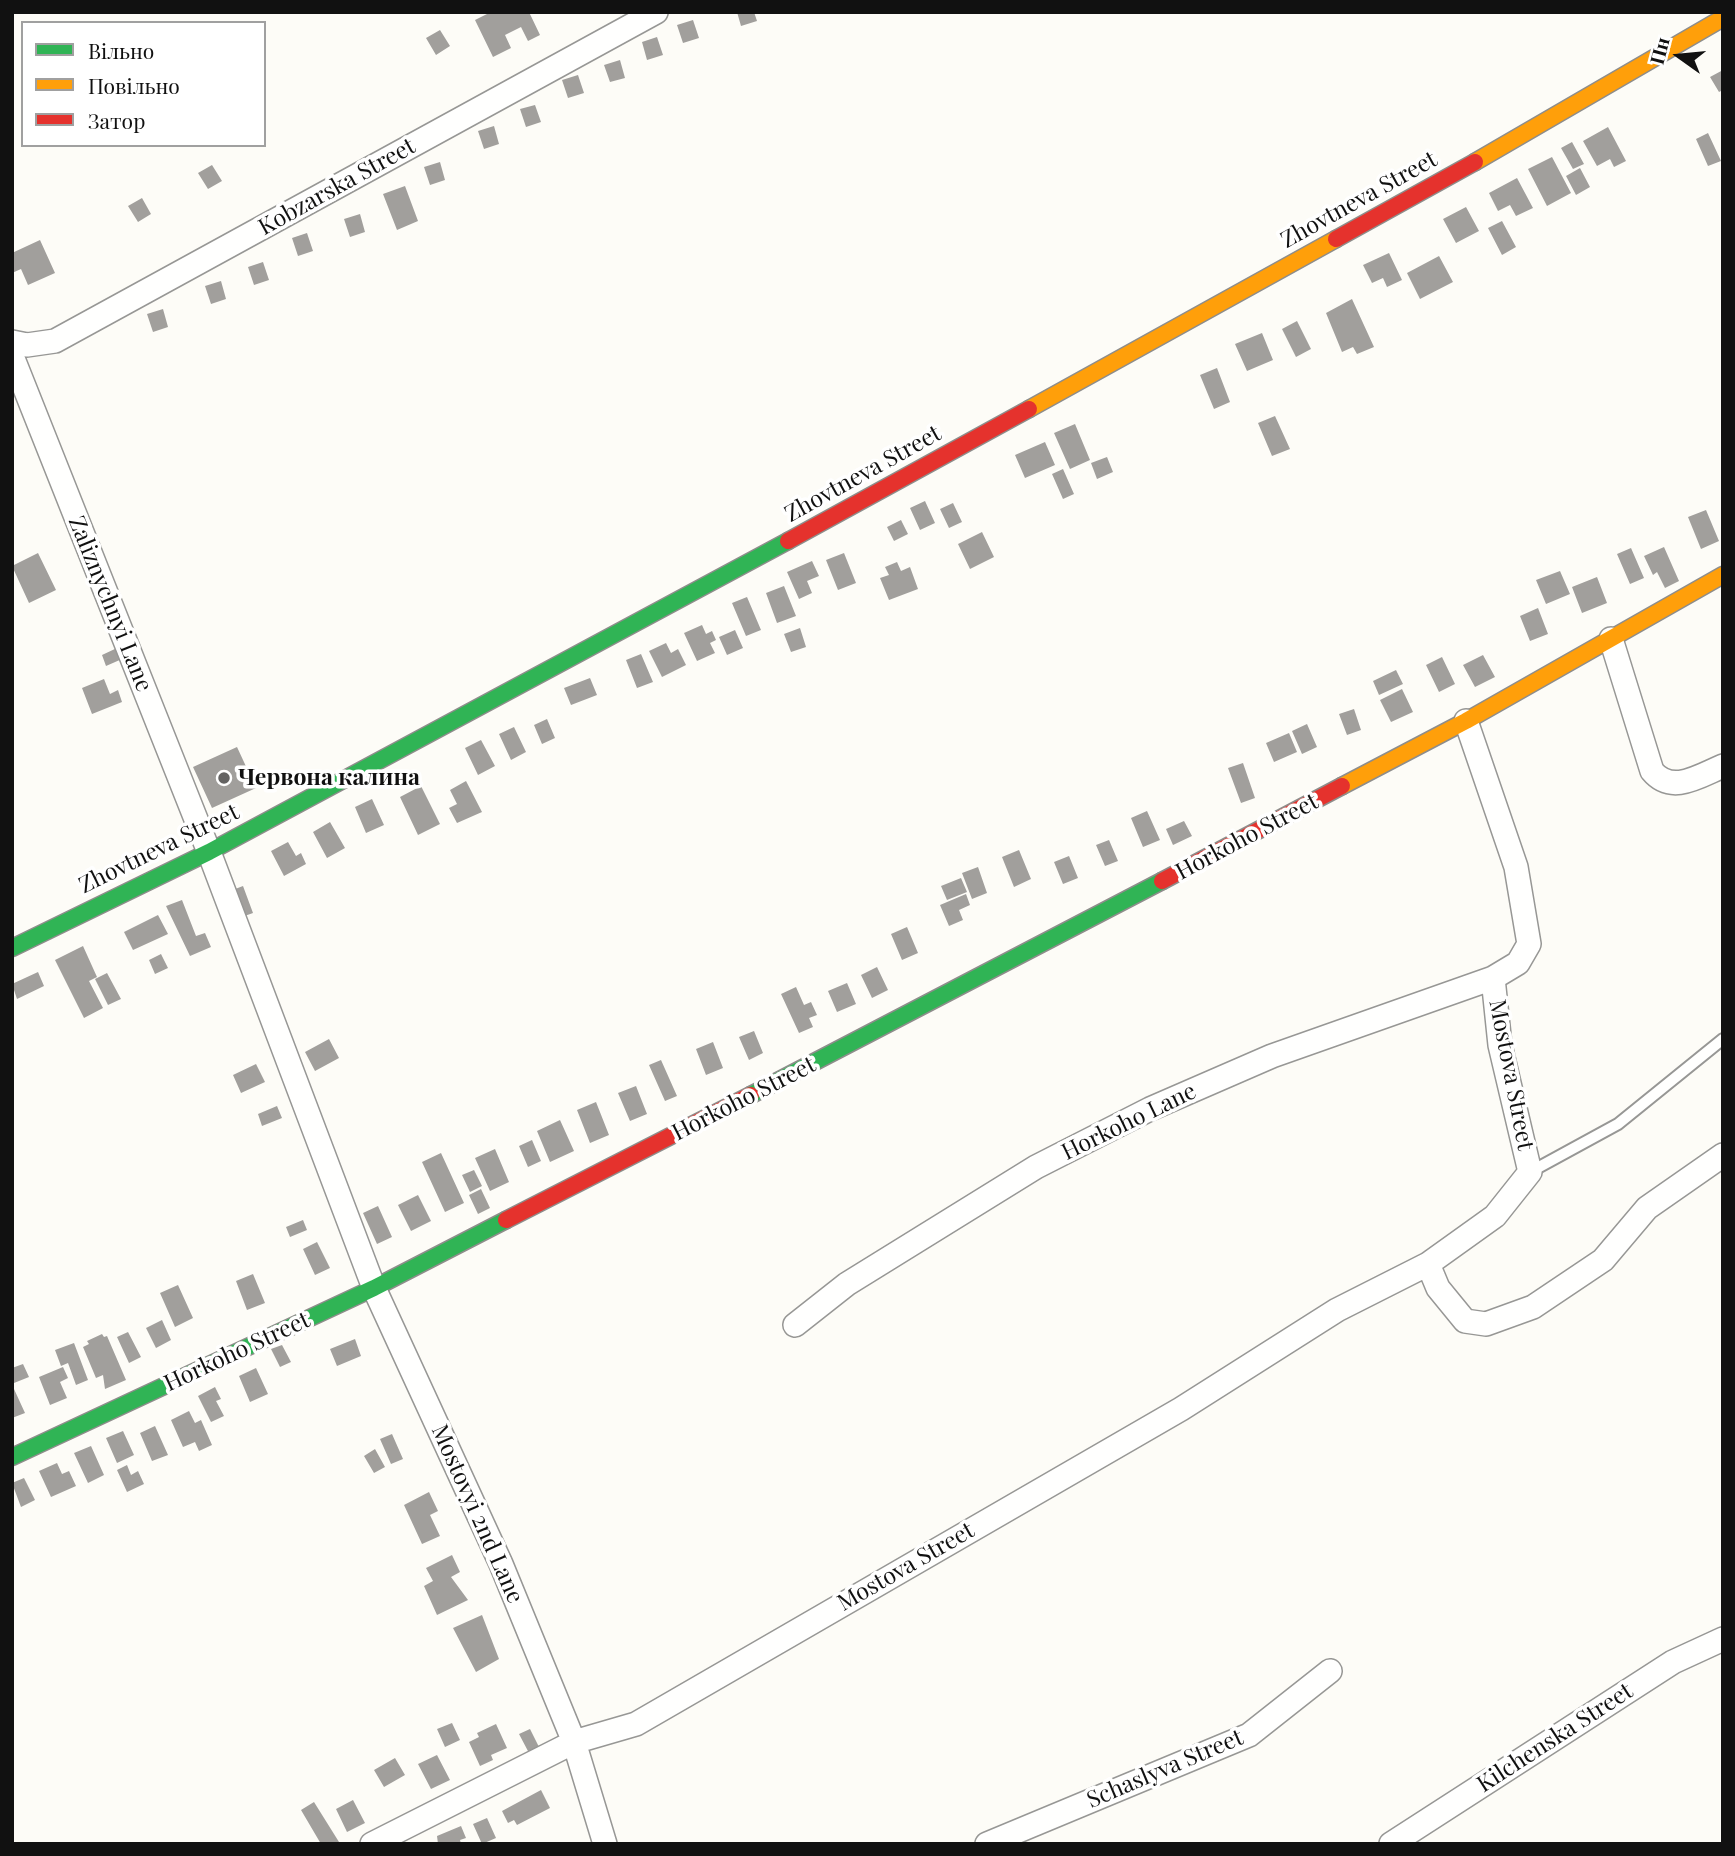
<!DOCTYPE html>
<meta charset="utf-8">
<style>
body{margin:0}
#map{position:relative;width:1735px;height:1856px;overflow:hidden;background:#fdfcf7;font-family:"Playfair Display",serif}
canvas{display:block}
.frame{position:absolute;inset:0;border:14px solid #111;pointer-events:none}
.legend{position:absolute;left:21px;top:21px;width:245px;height:126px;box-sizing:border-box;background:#fff;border:2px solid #a0a0a0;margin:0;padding:9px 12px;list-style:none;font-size:21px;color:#111}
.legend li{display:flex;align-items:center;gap:14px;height:35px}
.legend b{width:35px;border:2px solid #a0a0a0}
.north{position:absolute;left:1644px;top:21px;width:70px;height:70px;-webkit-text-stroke:5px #fff;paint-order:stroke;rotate:285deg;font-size:19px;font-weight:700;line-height:28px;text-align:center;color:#111}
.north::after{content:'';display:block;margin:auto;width:24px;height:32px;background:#111;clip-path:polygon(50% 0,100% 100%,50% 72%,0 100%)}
</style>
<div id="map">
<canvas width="1735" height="1856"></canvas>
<div class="frame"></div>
<ul class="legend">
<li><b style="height:9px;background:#30b455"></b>Вільно</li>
<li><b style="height:9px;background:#ff9f0a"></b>Повільно</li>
<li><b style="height:9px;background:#e5322d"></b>Затор</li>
</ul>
<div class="north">Пн</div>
</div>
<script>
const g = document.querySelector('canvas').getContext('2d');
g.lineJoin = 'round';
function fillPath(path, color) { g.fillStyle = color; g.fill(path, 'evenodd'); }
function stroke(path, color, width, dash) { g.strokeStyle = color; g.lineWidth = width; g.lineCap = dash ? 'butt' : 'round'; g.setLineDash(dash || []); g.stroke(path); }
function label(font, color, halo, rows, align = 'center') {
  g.font = font + ' "Playfair Display",serif'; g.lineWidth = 7; g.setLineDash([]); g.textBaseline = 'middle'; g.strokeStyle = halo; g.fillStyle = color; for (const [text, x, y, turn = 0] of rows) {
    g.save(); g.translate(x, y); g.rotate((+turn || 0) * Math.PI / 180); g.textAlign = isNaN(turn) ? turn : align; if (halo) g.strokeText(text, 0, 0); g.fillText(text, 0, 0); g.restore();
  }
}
const building = new Path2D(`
 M491,12H529L540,35L528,41L521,27L505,35L511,48L493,57L475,20Z
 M737,12H754L757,21L741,26Z
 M693,20L699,38L683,43L677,25Z
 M440,30L450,46L436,55L426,38Z
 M657,37L663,55L647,60L642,42Z
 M620,60L625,78L610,82L604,65Z
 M1723,70V90L1719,92L1710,77Z
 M578,75L584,93L568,98L562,80Z
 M535,105L541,122L526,127L520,109Z
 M494,126L499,144L484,149L478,131Z
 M1608,127L1626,161L1614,167L1610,159L1597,166L1583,141Z
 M1708,133L1721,161L1708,166L1696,139Z
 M1572,142L1584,164L1573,169L1561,148Z
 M1552,157L1571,193L1547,206L1528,169Z
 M440,162L445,180L430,185L424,167Z
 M212,165L222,181L208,189L198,173Z
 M1580,168L1590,187L1576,195L1566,176Z
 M1517,178L1533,208L1516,216L1510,205L1498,211L1489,193Z
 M405,186L418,221L397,230L383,194Z
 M142,198L151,214L138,222L128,206Z
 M1466,207L1479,231L1456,243L1443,219Z
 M360,214L365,232L350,237L344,219Z
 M1502,221L1516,247L1502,255L1488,228Z
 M307,233L313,251L298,256L292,238Z
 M40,240L55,273L28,285L21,269L12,273V253Z
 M1389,253L1402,280L1387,287L1383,278L1372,283L1363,265Z
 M1439,256L1453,282L1420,299L1407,273Z
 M263,262L269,280L254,285L248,267Z
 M221,281L226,299L211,304L205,286Z
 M1352,299L1374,347L1357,354L1353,347L1342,352L1326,313Z
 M163,309L168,327L153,332L147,314Z
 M1297,321L1311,349L1296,357L1282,329Z
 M1262,333L1273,360L1247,371L1235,344Z
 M1217,368L1230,402L1214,409L1200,375Z
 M1275,416L1290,449L1272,456L1258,423Z
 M1075,424L1090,460L1070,469L1054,433Z
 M1045,442L1055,465L1025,478L1015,455Z
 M1107,457L1113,472L1097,479L1091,463Z
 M1063,469L1074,494L1063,499L1052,474Z
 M925,501L935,523L920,530L910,508Z
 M953,503L962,522L949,528L940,509Z
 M1706,510L1719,541L1701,549L1688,517Z
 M901,520L908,534L894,541L887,527Z
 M982,532L994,557L970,569L958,544Z
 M1664,547L1679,581L1665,588L1657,572L1653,575L1644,556Z
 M1631,548L1644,578L1630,584L1617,554Z
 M38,553L56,590L29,603L12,566Z
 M844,553L856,583L838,590L826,560Z
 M812,561L819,576L807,581L812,593L799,599L787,572Z
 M897,562L901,571L910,567L918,589L889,600L880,578L889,575L885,567Z
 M1560,571L1570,594L1546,604L1536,580Z
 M1597,577L1607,603L1582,613L1572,587Z
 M784,586L796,616L777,623L766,593Z
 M747,597L761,630L746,636L732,603Z
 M1538,608L1548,634L1530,641L1520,616Z
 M702,625L706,634L712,631L716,640L710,643L715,653L697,661L684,633Z
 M800,628L806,647L791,652L784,634Z
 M735,630L743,648L727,655L719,637Z
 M666,643L671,653L678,649L686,665L662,677L649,651Z
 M117,648L122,659L106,666L102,655Z
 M641,654L653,682L637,688L626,660Z
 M1483,655L1495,677L1475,687L1463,665Z
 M1442,657L1455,684L1439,692L1426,665Z
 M1396,670L1403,684L1379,695L1373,681Z
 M590,678L597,695L571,705L564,688Z
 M104,679L110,694L118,690L122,702L92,714L82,688Z
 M1402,689L1413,712L1391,722L1380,700Z
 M1354,709L1361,730L1347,735L1339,714Z
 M547,719L555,738L542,744L534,725Z
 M1307,724L1317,747L1302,754L1292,731Z
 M514,727L526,752L511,760L499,734Z
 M1289,733L1297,752L1274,762L1266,743Z
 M481,740L495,766L478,775L465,748Z
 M237,747L256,788L212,808L193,767Z
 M1243,763L1255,798L1241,803L1228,768Z
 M466,781L482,812L457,823L449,808L457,804L450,790Z
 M421,786L440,824L418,835L400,797Z
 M372,799L384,825L366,833L355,807Z
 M1147,811L1160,840L1143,847L1131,818Z
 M1184,821L1192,836L1173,845L1166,829Z
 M330,822L345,848L327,858L313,832Z
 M1109,840L1118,861L1105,866L1096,845Z
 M288,842L296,856L301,853L306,864L284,876L271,851Z
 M1019,850L1031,879L1014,887L1002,857Z
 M1069,856L1078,878L1063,884L1054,862Z
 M978,867L987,893L972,899L962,873Z
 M961,878L967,892L947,900L941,886Z
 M243,886L253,913L239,918L230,891Z
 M966,894L970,905L959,910L963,920L949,926L940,905Z
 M182,900L196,936L205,933L211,947L190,956L166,906Z
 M158,915L168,934L133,950L124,932Z
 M907,927L918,953L902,960L891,934Z
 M83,946L97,977L89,981L103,1008L84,1018L55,960Z
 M161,954L168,968L155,974L149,960Z
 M877,967L888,990L872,998L861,975Z
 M38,972L44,986L17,999L12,984Z
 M107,973L121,999L108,1005L95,979Z
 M847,983L856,1004L837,1012L828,991Z
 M796,987L804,1005L811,1002L817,1015L809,1018L813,1027L799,1033L781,994Z
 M754,1031L763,1053L749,1060L739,1037Z
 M329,1039L339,1058L315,1071L305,1052Z
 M713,1042L723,1068L706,1075L696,1049Z
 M661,1060L677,1096L665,1101L649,1065Z
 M256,1064L265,1082L241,1093L233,1075Z
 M636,1086L647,1114L630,1121L618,1093Z
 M596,1102L609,1135L590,1143L577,1110Z
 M277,1106L282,1118L262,1126L258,1114Z
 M560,1120L574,1151L550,1162L537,1131Z
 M532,1140L541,1161L528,1167L519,1146Z
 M495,1149L509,1182L490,1191L475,1158Z
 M441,1153L464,1203L445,1212L422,1162Z
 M474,1170L482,1186L470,1192L462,1175Z
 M481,1189L490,1208L478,1214L469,1195Z
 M418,1195L431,1221L411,1231L398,1205Z
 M378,1206L392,1237L377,1244L363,1213Z
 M303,1220L307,1230L290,1237L286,1227Z
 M317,1242L330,1268L315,1275L303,1249Z
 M253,1274L265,1303L247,1310L236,1281Z
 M178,1285L193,1318L175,1327L160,1293Z
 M162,1320L171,1340L156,1348L146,1328Z
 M128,1332L141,1357L129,1363L117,1337Z
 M102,1334L104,1337L107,1336L126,1380L105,1389L103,1375L96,1378L83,1347L89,1344L87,1341Z
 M355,1339L361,1356L337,1366L330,1349Z
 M74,1343L88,1380L76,1385L68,1363L61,1366L55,1350Z
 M282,1345L291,1362L280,1367L271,1349Z
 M23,1364L29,1377L14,1383L12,1368Z
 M63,1367L68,1378L60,1382L67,1398L50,1405L39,1377Z
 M256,1368L268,1394L250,1402L239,1376Z
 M215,1387L221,1399L216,1401L224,1416L211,1422L198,1396Z
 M14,1389L25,1413L12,1418V1390Z
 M189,1411L195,1423L201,1420L212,1445L199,1451L195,1442L183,1447L171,1420Z
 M155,1426L168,1455L152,1461L140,1433Z
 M123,1431L134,1455L117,1463L106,1438Z
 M392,1434L403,1459L391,1464L380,1439Z
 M91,1446L104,1475L88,1483L74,1453Z
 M375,1449L385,1467L374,1473L364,1456Z
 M57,1463L62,1474L69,1471L76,1486L51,1497L39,1471Z
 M127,1465L131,1475L138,1471L144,1484L127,1492L117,1470Z
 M24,1478L35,1500L21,1507L12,1483Z
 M429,1492L438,1511L430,1515L440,1536L422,1544L404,1505Z
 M452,1555L460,1572L451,1577L468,1600L437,1615L424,1586L433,1581L426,1568Z
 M482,1615L499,1659L476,1672L453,1628Z
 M452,1723L460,1740L445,1747L437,1729Z
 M496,1724L507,1748L491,1755L493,1760L480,1766L469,1742L479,1737L477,1733Z
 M530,1729L539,1747L529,1753L519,1734Z
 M437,1755L450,1780L431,1789L418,1764Z
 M395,1758L405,1775L384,1787L374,1770Z
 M541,1790L550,1808L517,1825L514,1820L508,1823L502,1811Z
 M353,1800L365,1823L347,1832L336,1809Z
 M314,1802L339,1842L336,1844H321L301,1810Z
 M487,1818L496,1838L482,1844L473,1824Z
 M461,1826L466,1838L460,1840L461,1844H438L437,1836Z`);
const lane = new Path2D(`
 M1530,1172L1618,1124L1723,1039`);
const street = new Path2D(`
 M12,342L27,345L55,341L656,12
 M12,356L209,852L374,1288L501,1564L574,1742L605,1844
 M1611,639L1652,771C1672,795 1699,776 1723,766
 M1428,1264L1495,1216L1530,1172L1500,1045L1493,978
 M795,1325L847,1284L1036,1167L1150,1109L1272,1056L1493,978L1518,963L1529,944L1516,867L1466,721
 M372,1844L574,1742L636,1724L1181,1409L1337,1310L1428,1264L1438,1288L1465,1321L1486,1324L1533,1307L1603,1260L1647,1208L1723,1155
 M987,1844L1249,1735L1330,1671
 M1391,1844L1673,1662L1723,1639`);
const fast = new Path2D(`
 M12,948L209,852L788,541
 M751,1095L1162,881
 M12,1457L374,1288L506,1220`);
const slow = new Path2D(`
 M1475,162L1723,18
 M1029,409L1336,239
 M1342,786L1466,721L1723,575`);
const jam = new Path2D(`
 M1336,239L1475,162
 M788,541L1029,409
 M1162,881L1342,786
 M506,1220L751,1095`);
const markers = [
 [224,778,7,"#646362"]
];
const streetNames = [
 ["Kobzarska Street",337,187,-29],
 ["Zhovtneva Street",1359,200,-29],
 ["Zhovtneva Street",863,474,-29],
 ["Zaliznychnyi Lane",110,604,68],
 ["Horkoho Street",1247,837,-28],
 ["Zhovtneva Street",159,849,-26],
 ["Mostova Street",1511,1075,79],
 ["Horkoho Street",744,1099,-27],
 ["Horkoho Lane",1129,1122,-26],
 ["Horkoho Street",237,1352,-25],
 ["Mostovyi 2nd Lane",477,1514,66],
 ["Mostova Street",906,1567,-30],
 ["Kilchenska Street",1555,1738,-33],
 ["Schaslyva Street",1165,1769,-23]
];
const poiNames = [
 ["Червона калина",238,778]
];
fillPath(building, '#a19f9c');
stroke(lane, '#979795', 14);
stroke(street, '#979795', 26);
stroke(fast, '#8e8d8b', 19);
stroke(slow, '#8e8d8b', 19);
stroke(jam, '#8e8d8b', 19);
stroke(lane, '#fffffe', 10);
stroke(street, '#fffffe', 23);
stroke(fast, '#30b455', 16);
stroke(slow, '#ff9f0a', 16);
stroke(jam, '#e5322d', 16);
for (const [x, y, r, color] of markers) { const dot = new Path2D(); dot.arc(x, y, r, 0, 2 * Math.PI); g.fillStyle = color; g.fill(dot); stroke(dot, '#fff', 2.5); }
label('23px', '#111', '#fff', streetNames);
label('bold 23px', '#111', '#fff', poiNames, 'left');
</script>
